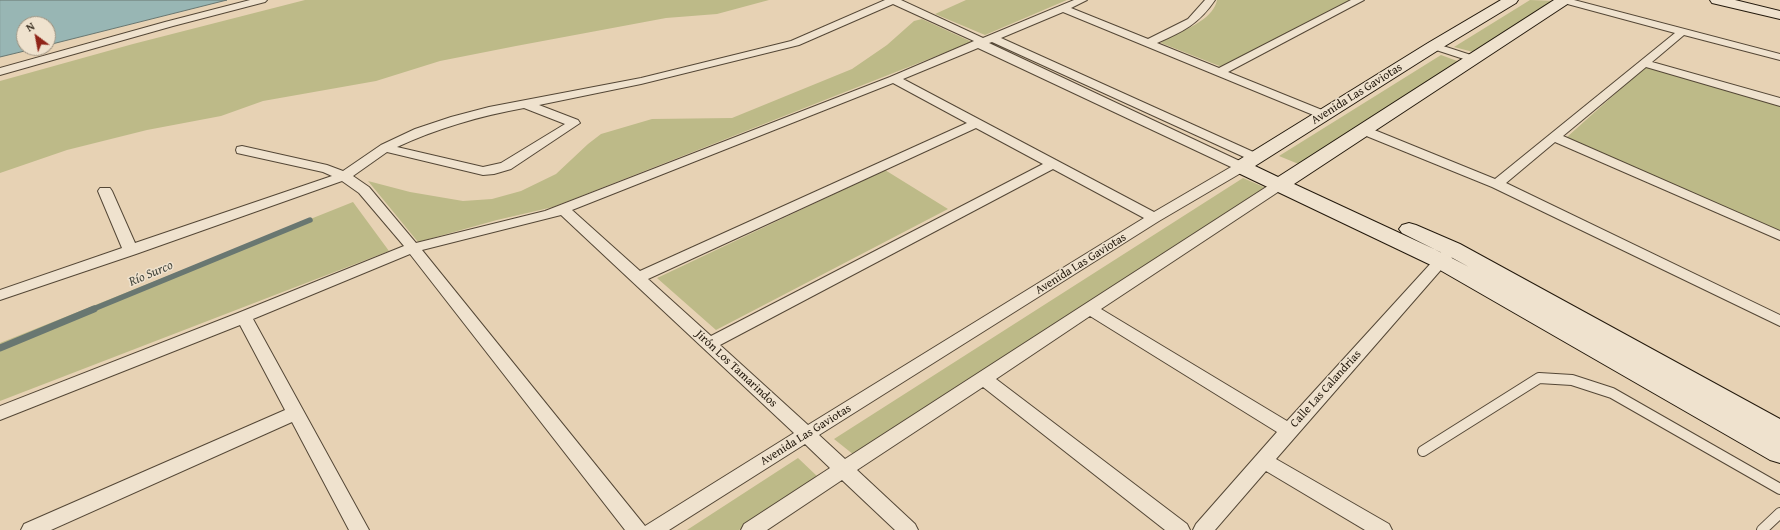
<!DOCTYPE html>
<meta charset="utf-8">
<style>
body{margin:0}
#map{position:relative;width:1780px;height:530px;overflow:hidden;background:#e7d2b4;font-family:"Gentium Book Plus",serif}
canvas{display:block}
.north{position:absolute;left:16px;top:16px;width:40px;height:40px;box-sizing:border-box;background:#efe2ce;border:1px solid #9d9280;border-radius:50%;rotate:328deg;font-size:11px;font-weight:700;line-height:16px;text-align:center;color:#23190c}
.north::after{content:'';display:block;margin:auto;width:14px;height:18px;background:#8f2418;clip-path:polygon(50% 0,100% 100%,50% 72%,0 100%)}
</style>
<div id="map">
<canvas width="1780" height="530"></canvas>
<div class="north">N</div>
</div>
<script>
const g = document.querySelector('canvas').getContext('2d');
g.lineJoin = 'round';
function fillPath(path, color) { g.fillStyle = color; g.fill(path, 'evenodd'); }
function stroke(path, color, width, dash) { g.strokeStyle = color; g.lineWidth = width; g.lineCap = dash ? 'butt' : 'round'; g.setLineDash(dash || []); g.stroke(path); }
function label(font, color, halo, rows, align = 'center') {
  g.font = font + ' "Gentium Book Plus",serif'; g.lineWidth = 3; g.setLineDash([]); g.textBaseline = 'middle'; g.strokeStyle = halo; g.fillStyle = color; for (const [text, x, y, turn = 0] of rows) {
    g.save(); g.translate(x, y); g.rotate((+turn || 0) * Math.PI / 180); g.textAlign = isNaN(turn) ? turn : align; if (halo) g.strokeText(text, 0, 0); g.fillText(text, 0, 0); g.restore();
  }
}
const green = new Path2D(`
 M305,0H769L717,14L666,18L516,46L440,61L376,81L263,101L221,116L147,130L67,150L0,173V81L133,44Z
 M966,0H1067L985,35L935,14Z
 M1217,0H1353L1222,67L1161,43C1164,39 1172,37 1177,34C1191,27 1214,17 1217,0Z
 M1530,0L1554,1L1473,52L1454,47Z
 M922,19L972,42L553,207L497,220L418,242L368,181L410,192L463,201L492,199L521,191L556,174L588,144L601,134L652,119L732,118L852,69L887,45L914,21Z
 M1441,55L1460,62L1301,165L1279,156Z
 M1644,68H1653L1780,105V232L1571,141L1567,137Z
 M885,170L948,209L716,330L657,278Z
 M1243,178L1266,188L854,455L834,439Z
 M353,202L389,251L0,401V343Z
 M798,458L818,477L739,530H687Z`);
const water = new Path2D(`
 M0,0H227L48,45V24H24V48H37L0,57Z`);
const streamFar1 = new Path2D(`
 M91,310L310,220`);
const stream = new Path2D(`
 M0,348L94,309`);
const lane = new Path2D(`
 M1423,451L1539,378L1572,380L1612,393L1780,489
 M1762,530L1780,513`);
const street = new Path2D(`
 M250,0H267L265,2L173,26L0,75V68L165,22Z
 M885,0H901L983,38L1074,0H1087L1071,8L1148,39L1188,19L1205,0H1215C1199,24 1182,32 1157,43L1219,68L1351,0H1364L1228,72L1327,112L1329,115L1327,118L1323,119L1063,12L1001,38L1260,155L1261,158L1260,161L1255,162L992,42L989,43L1246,164L1248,167L1246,170L1159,221L819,435L845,459L1274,182H1284L1286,185L1284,188L1101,309L1287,421L1443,250L1448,249L1453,250L1455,253L1453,256L1276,459L1389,524L1392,530H1365L1266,471L1215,530H1193L1196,524L1277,432L1090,316L996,379L1187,524L1190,530H1165L983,387L857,470L915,524L918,530H895L842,480L767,530H741L744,524L830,468L805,444L669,530H625L410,254L253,319L369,530H349L292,422L51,530H21L24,524L285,410L240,325L0,420V406L238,313L404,246L359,193L342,181L136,254L0,300V290L122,248L98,191L100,188H110L112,191L135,243L332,176L323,172L237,153L236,150L237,147L242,146L327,165L343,171L381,145L415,129L451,117L489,107L641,78L791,41ZM893,4L974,41L890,77L545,211L416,243L369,187L353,176L387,152L483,175L494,174L511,169L580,123L578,120L539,105L641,84L799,45ZM978,48L1231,167L1154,212L903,79ZM893,83L967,123L640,271L572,210ZM524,108L565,124L501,163L483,167L397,147C438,128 480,116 524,108ZM976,128L1043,164L711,336L648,279ZM1053,169L1144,218L808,425L720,345ZM561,215L794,433L645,526L422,250Z
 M1558,0H1574L1780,54V60L1684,35L1652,62L1780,98V106L1646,67L1563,136L1780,231V240L1555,142L1506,183L1780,315V326L1492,187L1359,133L1357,130L1359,127H1367L1495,179L1675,33L1560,2Z
 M1434,43L1477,57L1478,59L1473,62L1430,48L1429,46L1430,44Z`);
const secondary = new Path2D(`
 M1501,0H1518L1516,3L1440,49L1255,166L1278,177L1554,0H1571L1569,3L1294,184L1449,256L1469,267L1444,254L1402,233L1399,229L1402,225L1409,223L1416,225L1460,244L1780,419V463L1770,460L1433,266L1234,171L1231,167L1234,163L1428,43Z
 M1710,0H1735L1780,11V19L1712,3Z`);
const streetNames = [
 ["Avenida Las Gaviotas",1357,94,-32],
 ["Avenida Las Gaviotas",1081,264,-32],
 ["Jirón Los Tamarindos",736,369,43],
 ["Calle Las Calandrias",1326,389,-48],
 ["Avenida Las Gaviotas",806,435,-32]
];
const waterNames = [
 ["Río Surco",151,274,-23]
];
fillPath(green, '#bdba88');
fillPath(water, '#98b6b4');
stroke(water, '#697771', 1);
stroke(streamFar1, '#697771', 5.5);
stroke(stream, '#697771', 7);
stroke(lane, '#544736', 12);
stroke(street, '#544736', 2);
stroke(secondary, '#23190c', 2);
stroke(lane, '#efe2ce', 10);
fillPath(street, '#efe2ce');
fillPath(secondary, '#efe2ce');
label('12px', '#23190c', '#efe2ce', streetNames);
label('italic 13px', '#46483e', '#efe2ce', waterNames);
</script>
